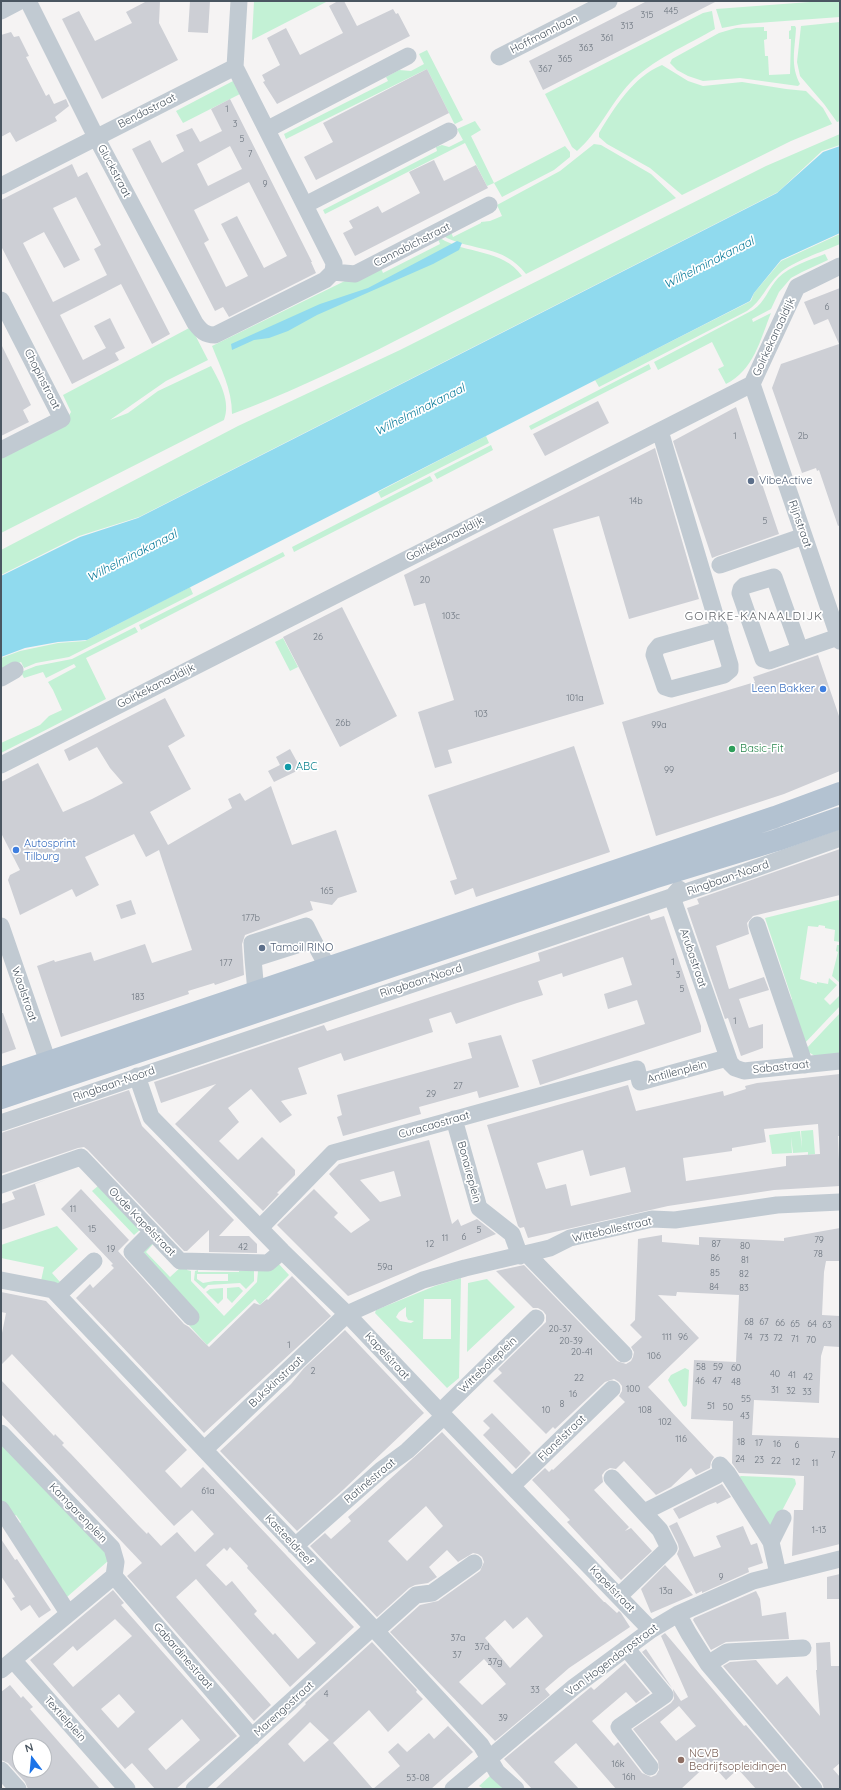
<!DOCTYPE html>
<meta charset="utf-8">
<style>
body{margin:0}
#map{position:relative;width:841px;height:1790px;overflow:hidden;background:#f5f3f3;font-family:Quicksand,sans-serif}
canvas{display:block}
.frame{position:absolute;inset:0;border:2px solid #4a5661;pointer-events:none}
.north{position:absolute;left:12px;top:1738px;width:40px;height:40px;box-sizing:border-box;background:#fff;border:1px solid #b7bbc0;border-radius:50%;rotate:344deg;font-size:11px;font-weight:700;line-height:16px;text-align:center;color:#4a5661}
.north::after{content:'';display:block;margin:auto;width:14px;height:18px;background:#1a73e8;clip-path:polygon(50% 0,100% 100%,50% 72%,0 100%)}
</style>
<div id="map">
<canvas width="841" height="1790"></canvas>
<div class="frame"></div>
<div class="north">N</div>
</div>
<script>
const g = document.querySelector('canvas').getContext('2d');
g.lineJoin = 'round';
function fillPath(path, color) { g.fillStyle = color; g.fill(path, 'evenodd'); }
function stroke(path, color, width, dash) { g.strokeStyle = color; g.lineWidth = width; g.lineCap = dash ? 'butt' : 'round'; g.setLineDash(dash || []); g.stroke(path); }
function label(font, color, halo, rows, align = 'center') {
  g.font = font + ' Quicksand,sans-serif'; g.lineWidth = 3.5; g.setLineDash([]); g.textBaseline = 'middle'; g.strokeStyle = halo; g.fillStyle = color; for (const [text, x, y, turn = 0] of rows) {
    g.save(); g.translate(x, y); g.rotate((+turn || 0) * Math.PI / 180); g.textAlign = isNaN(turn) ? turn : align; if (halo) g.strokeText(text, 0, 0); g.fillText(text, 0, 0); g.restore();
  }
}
const green = new Path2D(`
 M254,1H328L252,40Z
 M823,1H840V17L743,24L722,28L716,9Z
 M712,11L715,29C689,44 650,61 630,83C610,104 599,132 577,151L572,147L545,94L703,13Z
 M840,22V121L837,122L824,104L800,76L797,62L801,26Z
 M791,26H795L796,28C795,49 790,65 800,84L798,86L740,78L703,81L688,76L677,70L670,63L672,59L719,33L736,28L764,27V31H767V39L764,40L765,56H768L769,75L790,74L791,39H789V31L791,30Z
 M427,50L463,120L455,124L454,123L427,69L286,139L284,134L388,81L386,77L399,70L411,71L424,64L419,54Z
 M662,65L688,81L703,86L742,82L786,89L806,91L823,108L832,124L791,141L682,195L650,168L607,144L599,137V133C615,107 633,77 662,65Z
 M233,81L240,94L183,123L176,111Z
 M475,121L481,130L471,136L494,183L565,146L570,152V157L554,170L502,197L494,183L487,186L465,143L325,214L323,210L437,151L436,147L442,145L449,147L463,140L457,129Z
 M840,134V145L822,151L778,192L139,517L79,536L1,575V550L238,426L400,350L766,166Z
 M594,144L601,145L651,174L676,198L526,274C503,244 473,252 443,236L451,232L453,237L481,223V222L490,221L502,216L497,205L560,171Z
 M840,234V244C822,252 793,261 779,274C766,286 762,301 747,311L599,387L595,380L751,301L754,293L781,261Z
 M440,238C467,255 502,248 522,276C427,324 332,377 232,414C232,389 221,369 212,346L351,278L381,268L383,273L440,244L438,239Z
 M825,254L828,260L802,272L791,278L779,292L771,309L752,319L753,322L771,313C760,340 754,370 726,384L718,369L724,366L712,342L658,370L654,362L753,310C765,302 768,289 778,278C790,266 810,260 825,254Z
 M191,327L208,360L166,381L110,420L128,413L158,391L211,366C220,382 231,402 224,420L1,533V453L67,419L71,412L63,395Z
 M649,364L651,369L531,430L529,426Z
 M486,436L489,443L381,498L378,492Z
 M491,445L493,450L437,479L434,474Z
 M430,476L433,481L294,552L292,547Z
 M283,552L285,556L141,630L139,625Z
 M190,587L193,594L69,657L36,663L24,668L21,662L1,672V658L20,651L58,643L85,641Z
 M135,627L138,632L86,658L106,699L1,753V743L40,725L49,716L62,710L53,690L48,682L76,667L74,664L46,678L43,672L24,678L21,672L36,666L72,659Z
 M283,638L298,667L290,671L275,642Z
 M838,900L840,901V942L834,941L835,930L825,928V926L819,925L818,927L808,926L800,979L817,984V982L828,984L829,978L837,985L824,999L830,1005L840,995V1006L803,1045L788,1003L792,999L765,918Z
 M837,945H840V983L832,976L838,952L836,951Z
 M840,1013V1054L815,1056L805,1050Z
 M813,1130L815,1154L808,1155V1152L793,1153L791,1137L792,1153L772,1154L769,1135L800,1131L802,1148L801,1131Z
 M98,1186L141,1229L134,1235L92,1191Z
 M57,1226L78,1249L52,1273L60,1282L55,1286L41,1281L44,1267L1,1258V1245Z
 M150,1241L153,1244L146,1252L170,1277L182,1266H187V1270L191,1271V1281L224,1316L257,1282L258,1271L278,1263L289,1275L260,1305L255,1299L207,1345L187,1323L144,1254L143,1250Z
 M198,1270V1272H239V1271H254V1281L246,1289L240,1283L208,1285L204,1289L194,1280L195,1271ZM197,1274H228V1281H214L203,1283L197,1279Z
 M461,1278L459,1378L447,1388L375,1313L376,1310L435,1286ZM424,1299H451V1339H423ZM406,1307V1316L408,1320L414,1321L411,1323L400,1321L396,1317L399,1312Z
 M487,1279L515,1307L467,1352L468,1283Z
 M239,1287L243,1291L232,1303L227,1298V1288Z
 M223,1288V1299L218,1304L206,1292L210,1289Z
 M685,1368L689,1370L687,1405L685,1407L683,1406L668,1380L671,1375Z
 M1,1440L104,1548L108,1561L67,1597L17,1526L21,1522L16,1515L12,1518L1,1501Z
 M741,1476L792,1478L795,1479L796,1484L774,1526L771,1529L739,1477Z
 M490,1776L503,1788L484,1789L479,1786Z`);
const water = new Path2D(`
 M840,146V233L781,260L754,293L750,301L87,640L58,642L25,648L1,657V576L80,537L138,518L777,193L823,152Z
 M457,241L462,243L459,250L433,264L317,315L288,331L269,338L254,340L232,350L231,344L320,304L368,288Z`);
const building = new Path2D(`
 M147,1H160L159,23L178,60L102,99L62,19L79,11L95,41L132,23L126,12Z
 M190,1H210L208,33L188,32Z
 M338,1H344L357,26L393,9L396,14L398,13L410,36L277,104L263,82L265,81L262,75L280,65L267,38L286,28L300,55L343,33L329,6Z
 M647,1H717L543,90L529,61Z
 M11,32L14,37L19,36L29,56L26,57L46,96L49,94L54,104L66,99L69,106L55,117L57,121L16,142L10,132L1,137V35Z
 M427,69L449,113L316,180L304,157L333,142L323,123Z
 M230,99L312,262H311L316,273L229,317L223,307L215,311L132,149L150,140L162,163L184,151L176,135L192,128L200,142L222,131L211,109ZM230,146L242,169L208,186L197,164ZM249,182L287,256L264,268L237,216L221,224L248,276L226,287L204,243L209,240L194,210Z
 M434,160L444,181L476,165L488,188L355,256L343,233L353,228L349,221L378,206L382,213L420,193L409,172Z
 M72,164L78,177L87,172L170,334L152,344L121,284L92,299L60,315L83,360L106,348L94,326L110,318L125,348L115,353L119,360L72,384L1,246V200ZM76,197L101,245L94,249L107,275L53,302L23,243L44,232L64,268L80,260L53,208Z
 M840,288V525L838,526L819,470L817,471L816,468L802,473L772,388L781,364L839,344L828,319L814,325L804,302Z
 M1,344L31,405L23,410L29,422L1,436Z
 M598,401L609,423L545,456L533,434Z
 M736,407L779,534L717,556L712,558L673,441Z
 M655,448L699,599L629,619L599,516L553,529L604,704L448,750L452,763L435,768L418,712L454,700L425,603L414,606L404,575Z
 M342,607L397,716L340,747L283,637Z
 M818,655L840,719V771L784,794L656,836L622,722L755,682L753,677Z
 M165,698L185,736L168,746L191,789L150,812L168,845L232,808L228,799L240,793L245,801L271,786L292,845L336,830L357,892L338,898L332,905L310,901L313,910L245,935L242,944L244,975L215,985L214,983L188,991L189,994L61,1037L37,966L54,960L55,962L91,952L94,961L145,944L152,963L192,950L159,850L146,857L134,834L85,857L99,885L76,897L72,889L20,915L8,880L10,875L20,870L1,833V782L38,763L63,812L92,799L123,783L110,768L97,747L69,761L64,750Z
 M574,746L610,852L476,897L473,888L455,895L450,881L457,879L428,795Z
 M290,749L301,769L274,782L268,771L280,765L276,757Z
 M840,849V895L753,916L747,923L749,934L716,946L729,989L764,977L769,990L739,999L749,1028L763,1024V1048L741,1056L728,1018L725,1019L687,908L699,904L697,899Z
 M131,900L136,914L121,919L116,905Z
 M649,915L651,920L664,916L701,1026V1032L540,1085L532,1060L645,1024L637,1000L608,1009L604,994L632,985L623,957L563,977L562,973L538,981L543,995L517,1003L456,1024L451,1012L429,1019L433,1032L344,1061L341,1053L298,1068L307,1094L281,1101L292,1115L280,1123L251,1089L228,1108L239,1122L219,1141L238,1160L262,1137L295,1170V1175L277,1193L279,1194L263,1211L175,1124L216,1084L161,1103L154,1082L324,1025L327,1031L540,961L538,953Z
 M1,1013H3L16,1049L1,1054Z
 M501,1035L519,1087L479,1098L477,1091L419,1107L421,1114L343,1136L337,1117L342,1115L337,1095L472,1058L468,1043Z
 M840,1074V1136H838L840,1186L774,1190L668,1206L528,1238L524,1227L520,1228L518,1226L487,1125L628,1085L636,1111L723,1091L724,1096L746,1089L745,1086L757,1083ZM818,1124L820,1154L786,1156V1166L686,1181L683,1158L732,1151V1148L766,1142L764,1129ZM583,1150L590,1176L625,1167L631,1192L571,1206L566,1184L546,1189L537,1163Z
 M129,1090L142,1126L234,1220L219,1236H249L257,1244V1253L209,1252V1230L187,1251H184L88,1150L84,1147L78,1148L1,1174V1133Z
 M429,1140L452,1224L458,1219L461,1226L477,1219L496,1234L348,1296L277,1225L314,1189L338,1213L334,1217L351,1233L370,1220L329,1174L339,1164ZM394,1171L401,1196L380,1202L360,1180Z
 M48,1179L35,1184L45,1215L1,1230V1204L15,1199L12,1192Z
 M81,1189L129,1240L118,1251L184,1324L189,1327L209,1347L254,1303L260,1305L267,1299L268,1300L292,1276L331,1316L204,1433L76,1298L90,1284L93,1288L114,1268L111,1265L113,1264L61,1209Z
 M840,1228V1261H826L824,1272L822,1315L840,1316V1347L824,1346L821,1356L819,1403L754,1400L752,1435L840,1438V1544L792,1556L794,1510H803L804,1476L739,1473L732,1463L733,1421L691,1419L694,1360L736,1362L739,1295L677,1292L676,1296L658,1295L699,1338L648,1387L714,1457L711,1462L710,1468L696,1475L691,1468L671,1487L656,1495L624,1461L616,1469L610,1468L605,1471L602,1475L603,1482L594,1490L629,1527L625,1531L631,1528L652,1551L621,1580L567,1522L570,1520L532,1480L545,1468L549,1472L552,1469L553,1470L625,1402L619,1396L622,1391V1386L619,1382L614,1379L605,1382L555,1429L553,1427L546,1434L493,1381L502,1373L498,1369L546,1322V1315L543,1311L538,1308H533L496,1271L524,1265L617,1361L626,1364L631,1361L633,1357L634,1352L631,1347L642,1337L630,1325L635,1320L638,1239L662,1235V1242L699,1245V1237L784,1241V1238Z
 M1,1292L46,1301L187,1450L165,1471L181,1488L203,1467L354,1627L290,1687L196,1579L176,1597L271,1705L254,1721L127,1576L142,1563L1,1414V1380L54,1436L55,1434L64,1443L62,1445L71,1454L138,1525L147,1534L148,1532L161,1546L177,1532L195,1552L214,1534L192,1510L174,1526L12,1354L1,1365V1338L6,1313L1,1312ZM230,1547L248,1566L247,1568L316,1643L298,1659L275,1633L273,1635L254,1614L257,1611L232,1581L226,1586L206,1565L224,1548L227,1551Z
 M345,1330L424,1413L344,1489L297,1531L220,1451L291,1384L304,1368Z
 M492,1413L531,1453L516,1469L483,1435L490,1428L483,1421Z
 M442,1432L604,1602H605L617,1613L619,1611L621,1613L630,1627L569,1668L545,1689L550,1695L495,1741L390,1632L420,1605L438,1601L480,1571L484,1562L482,1557L478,1554L473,1553L458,1562L447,1550L429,1567L437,1577L428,1583L415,1585L409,1588L377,1617L310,1546L325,1533L331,1539L351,1521L348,1517ZM426,1506L443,1526L407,1561L388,1541ZM527,1617L543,1636L510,1668L485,1638L505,1620L513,1629ZM484,1659L506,1684L482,1705L459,1682Z
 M722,1484L731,1497L717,1504L716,1502L708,1505L679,1519L673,1509Z
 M677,1522L694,1557L721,1547L716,1536L743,1526L751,1545L757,1543L763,1563L748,1568L749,1572L702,1593V1591L696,1594L677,1554L679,1549L678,1544L669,1526Z
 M1,1539L15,1560L17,1559L51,1610L39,1618L30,1605L21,1611L12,1598L15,1597L1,1576Z
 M665,1565L693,1595L651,1613L641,1589Z
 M840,1574V1599H827V1577Z
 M113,1590L124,1603L121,1605L237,1736L176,1789H155L132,1763L125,1769L30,1660ZM115,1619L132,1636L73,1687L53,1664L73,1646L77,1651ZM119,1694L135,1712L118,1728L101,1709ZM182,1719L200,1740L166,1770L148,1749Z
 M756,1591L760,1599L762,1616L786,1612L789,1639L726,1642L711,1650L693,1620L694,1618Z
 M665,1633L744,1726L746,1725L801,1789H756L738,1769L726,1780L710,1762L681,1789H616L576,1743L554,1762L579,1789H532L504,1759L591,1687L594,1690L625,1663L650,1693L636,1703L626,1692L592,1721L614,1746L618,1742L642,1773L651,1777L656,1775L659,1770L658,1761L633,1729L671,1703L674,1699L673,1689L681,1701L688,1697L661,1636ZM679,1706L696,1726L676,1741L660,1722Z
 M372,1642L417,1690L416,1692L423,1699L388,1732L369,1710L333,1743L373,1789H215L295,1715L306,1704L305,1703ZM310,1722L329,1740L304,1762L288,1744Z
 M830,1642L831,1666H840V1763L833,1769L840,1777V1789H824L822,1783L723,1666L730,1662L756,1660L777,1685L787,1676L820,1716L816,1670H817L816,1643Z
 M646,1649L672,1688L642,1652Z
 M10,1685L21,1698L23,1696L33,1707L30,1709L100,1789H28L25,1782L8,1763L1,1760V1692ZM20,1746H44V1770H20Z
 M448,1726L473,1752L431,1789H373L400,1766L388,1752L398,1743L407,1752L429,1733L434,1739Z`);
const minor = new Path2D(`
 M28,1L96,137L195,323C201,331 205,335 215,335L325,280L333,272L355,274L489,205
 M1,11L20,1
 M499,57L609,1
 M235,67L334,263L333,272
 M235,67L239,1
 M268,129L408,56
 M1,186L235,67
 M305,205L449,131
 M1,300L62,419L1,450
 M752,384L840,641
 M660,431L730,665V670L724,675L671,689L665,687L654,655L655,651L659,646L720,629
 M720,565L804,536
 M800,650L774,577L744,586L741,589L740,593L763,659L769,661L838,637
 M1,678L15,670
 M1,765L752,384L797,287L840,266
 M679,889L672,897L730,1063L735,1068L744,1071L840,1061
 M757,925L805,1065
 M1,926L48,1062
 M253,959L252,943L306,926L313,940
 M256,992L253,959L313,940L328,968
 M137,1076L151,1117L282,1251L347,1314L440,1412L651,1630
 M454,1119L479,1208L512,1234L520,1256
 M1,1123L745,872L840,838
 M1,1185L81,1157L180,1261L268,1263L282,1251
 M260,1228L333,1153L637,1069L640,1082L727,1058
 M152,1232L132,1252L191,1317
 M527,1254L624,1354
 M1,1280L53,1290L376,1631L481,1745L497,1772L516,1789
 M58,1295L94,1261
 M440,1412L536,1318
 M1,1433L112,1548L116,1562L114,1576L1,1670
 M205,1449L347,1314L423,1280L465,1268L550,1248L570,1238L652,1219L675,1220L777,1205L840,1202
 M720,1465L728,1474L771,1542L778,1574
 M612,1478L660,1530L669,1548L619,1596
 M512,1486L612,1389
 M1,1509L68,1613
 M644,1512L716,1476
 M771,1542L783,1518
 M295,1546L381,1470L407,1451L444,1416
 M114,1576L252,1737
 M678,1614L689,1634L708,1664L814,1789
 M376,1631L416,1595L432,1593L474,1563
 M626,1648L665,1695L619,1727L650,1767
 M13,1660L127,1789
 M708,1664L727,1652L803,1648
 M1,1770L18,1789
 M194,1789L372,1628
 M453,1789L574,1687L651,1630L678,1614L753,1581L840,1559`);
const major = new Path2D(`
 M1,1078L775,817L840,793
 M1,1098L653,878L777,840L840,818`);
const markers = [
 [751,481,4,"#5c6f8a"],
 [823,689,4,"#3f7fe0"],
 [732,749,4,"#2e9e5b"],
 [288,767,4,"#0f9aa8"],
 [16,850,4,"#3f7fe0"],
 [262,948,4,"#5c6f8a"],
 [681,1760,4,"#8d6e63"]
];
const numberNames = [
 ["445",671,11],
 ["315",647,15],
 ["313",627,26],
 ["361",607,38],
 ["363",586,48],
 ["365",565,59],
 ["367",545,69],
 ["1",227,109],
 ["3",235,124],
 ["5",242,139],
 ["7",250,154],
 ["9",265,184],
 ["6",827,307],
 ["1",735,436],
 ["2b",803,436],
 ["14b",636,501],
 ["5",765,521],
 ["20",425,580],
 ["103c",451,616],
 ["26",318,637],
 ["101a",575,698],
 ["103",481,714],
 ["26b",343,723],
 ["99a",659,725],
 ["99",669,770],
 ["165",327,891],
 ["177b",251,918],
 ["1",673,962],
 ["177",226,963],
 ["3",678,975],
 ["5",682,989],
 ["183",138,997],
 ["1",735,1021],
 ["27",458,1086],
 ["29",431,1094],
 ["11",73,1209],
 ["15",92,1229],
 ["5",479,1230],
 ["6",464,1237],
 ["11",445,1238],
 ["79",819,1240],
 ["12",430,1244],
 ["87",716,1244],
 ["80",745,1246],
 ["42",243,1247],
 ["19",111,1249],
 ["78",818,1254],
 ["86",715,1258],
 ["81",745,1260],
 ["59a",385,1267],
 ["85",715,1273],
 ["82",744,1274],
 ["84",714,1287],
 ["83",744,1288],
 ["68",749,1322],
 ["67",764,1322],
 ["66",780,1323],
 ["65",795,1324],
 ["64",812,1324],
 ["63",827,1325],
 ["20-37",560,1329],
 ["111",667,1337],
 ["96",683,1337],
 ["74",748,1337],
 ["73",764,1338],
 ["72",778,1338],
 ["71",795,1339],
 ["70",811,1340],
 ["20-39",571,1341],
 ["1",289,1345],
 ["20-41",582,1352],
 ["106",654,1356],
 ["58",701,1367],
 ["59",718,1367],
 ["60",736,1368],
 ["2",313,1371],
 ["40",775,1374],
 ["41",792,1375],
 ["42",808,1377],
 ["22",579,1378],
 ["46",700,1381],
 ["47",717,1381],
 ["48",736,1382],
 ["100",633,1389],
 ["31",775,1390],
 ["32",791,1391],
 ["33",807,1392],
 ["16",573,1394],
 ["55",746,1399],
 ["8",562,1404],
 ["51",711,1406],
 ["50",728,1407],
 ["10",546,1410],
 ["108",645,1410],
 ["43",745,1416],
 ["102",665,1422],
 ["116",681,1439],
 ["18",741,1442],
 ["17",759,1443],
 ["16",777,1444],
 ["6",797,1445],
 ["7",833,1455],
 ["24",740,1459],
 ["23",759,1460],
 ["22",776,1461],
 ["12",796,1462],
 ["11",815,1463],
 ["61a",208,1491],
 ["1-13",819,1530],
 ["9",721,1577],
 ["13a",666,1591],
 ["37a",458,1638],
 ["37d",482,1647],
 ["37",457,1655],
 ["37g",495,1662],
 ["33",535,1690],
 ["4",326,1694],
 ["39",503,1718],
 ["16k",618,1764],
 ["16h",629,1777],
 ["53-08",418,1778]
];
const streetNames = [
 ["Hoffmannlaan",544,34,-27],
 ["Bendastraat",147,111,-27],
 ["Gluckstraat",114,171,62],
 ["Cannabichstraat",412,245,-27],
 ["Goirkekanaaldijk",774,337,-65],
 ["Chopinstraat",42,379,63],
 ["Rijnstraat",800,524,71],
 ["Goirkekanaaldijk",445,539,-27],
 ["Goirkekanaaldijk",156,686,-27],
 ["Ringbaan-Noord",728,878,-19],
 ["Arubastraat",693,958,71],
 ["Ringbaan-Noord",421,981,-18],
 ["Waalstraat",24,994,71],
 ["Sabastraat",781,1067,-6],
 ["Antillenplein",677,1072,-15],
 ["Ringbaan-Noord",114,1084,-19],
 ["Curacaostraat",434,1125,-16],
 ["Bonaireplein",469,1172,75],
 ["Oude Kapelstraat",142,1222,46],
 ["Wittebollestraat",612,1230,-13],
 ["Kapelstraat",387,1356,47],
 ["Wittebolleplein",488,1365,-44],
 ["Bukskinstraat",276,1382,-43],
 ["Flanelstraat",562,1438,-44],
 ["Ratinéstraat",370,1481,-40],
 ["Kamgarenplein",78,1513,46],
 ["Kasteeldreef",289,1540,47],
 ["Kapelstraat",612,1589,46],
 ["Gabardinestraat",183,1656,49],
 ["Van Hogendorpstraat",612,1660,-37],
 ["Marengostraat",284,1709,-42],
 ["Textielplein",65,1719,48]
];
const serviceNames = [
 ["VibeActive",759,481],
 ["Tamoil RINO",270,948]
];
const shopNames = [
 ["Leen Bakker",815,689],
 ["Autosprint",24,844,"left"],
 ["Tilburg",24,857,"left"]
];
const leisureNames = [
 ["Basic-Fit",740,749]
];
const cultureNames = [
 ["ABC",296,767]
];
const educationNames = [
 ["NCVB",689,1754],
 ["Bedrijfsopleidingen",689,1767]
];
const waterNames = [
 ["Wilhelminakanaal",709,263,-27],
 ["Wilhelminakanaal",420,410,-27],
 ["Wilhelminakanaal",132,556,-27]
];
const neighbourhoodNames = [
 ["GOIRKE-KANAALDIJK",754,616]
];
fillPath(green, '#c3f1d5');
fillPath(water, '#90daee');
fillPath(building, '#cdcfd5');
stroke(minor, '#c1cad2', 17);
stroke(major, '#b3c2d1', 22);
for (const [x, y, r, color] of markers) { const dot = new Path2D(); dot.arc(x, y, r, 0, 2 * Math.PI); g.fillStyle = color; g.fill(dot); stroke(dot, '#fff', 1.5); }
label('9px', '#6b747e', null, numberNames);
label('11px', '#4a5661', '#fff', streetNames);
label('11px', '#4e5e75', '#fff', serviceNames, 'left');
label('11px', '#366cbe', '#fff', shopNames, 'right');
label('11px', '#27864d', '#fff', leisureNames, 'left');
label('11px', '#0d838f', '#fff', cultureNames, 'left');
label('11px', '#785e54', '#fff', educationNames, 'left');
label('italic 12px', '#0c7c9b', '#fff', waterNames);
g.letterSpacing = '1px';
label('12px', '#5f6368', '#fff', neighbourhoodNames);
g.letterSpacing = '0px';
</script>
